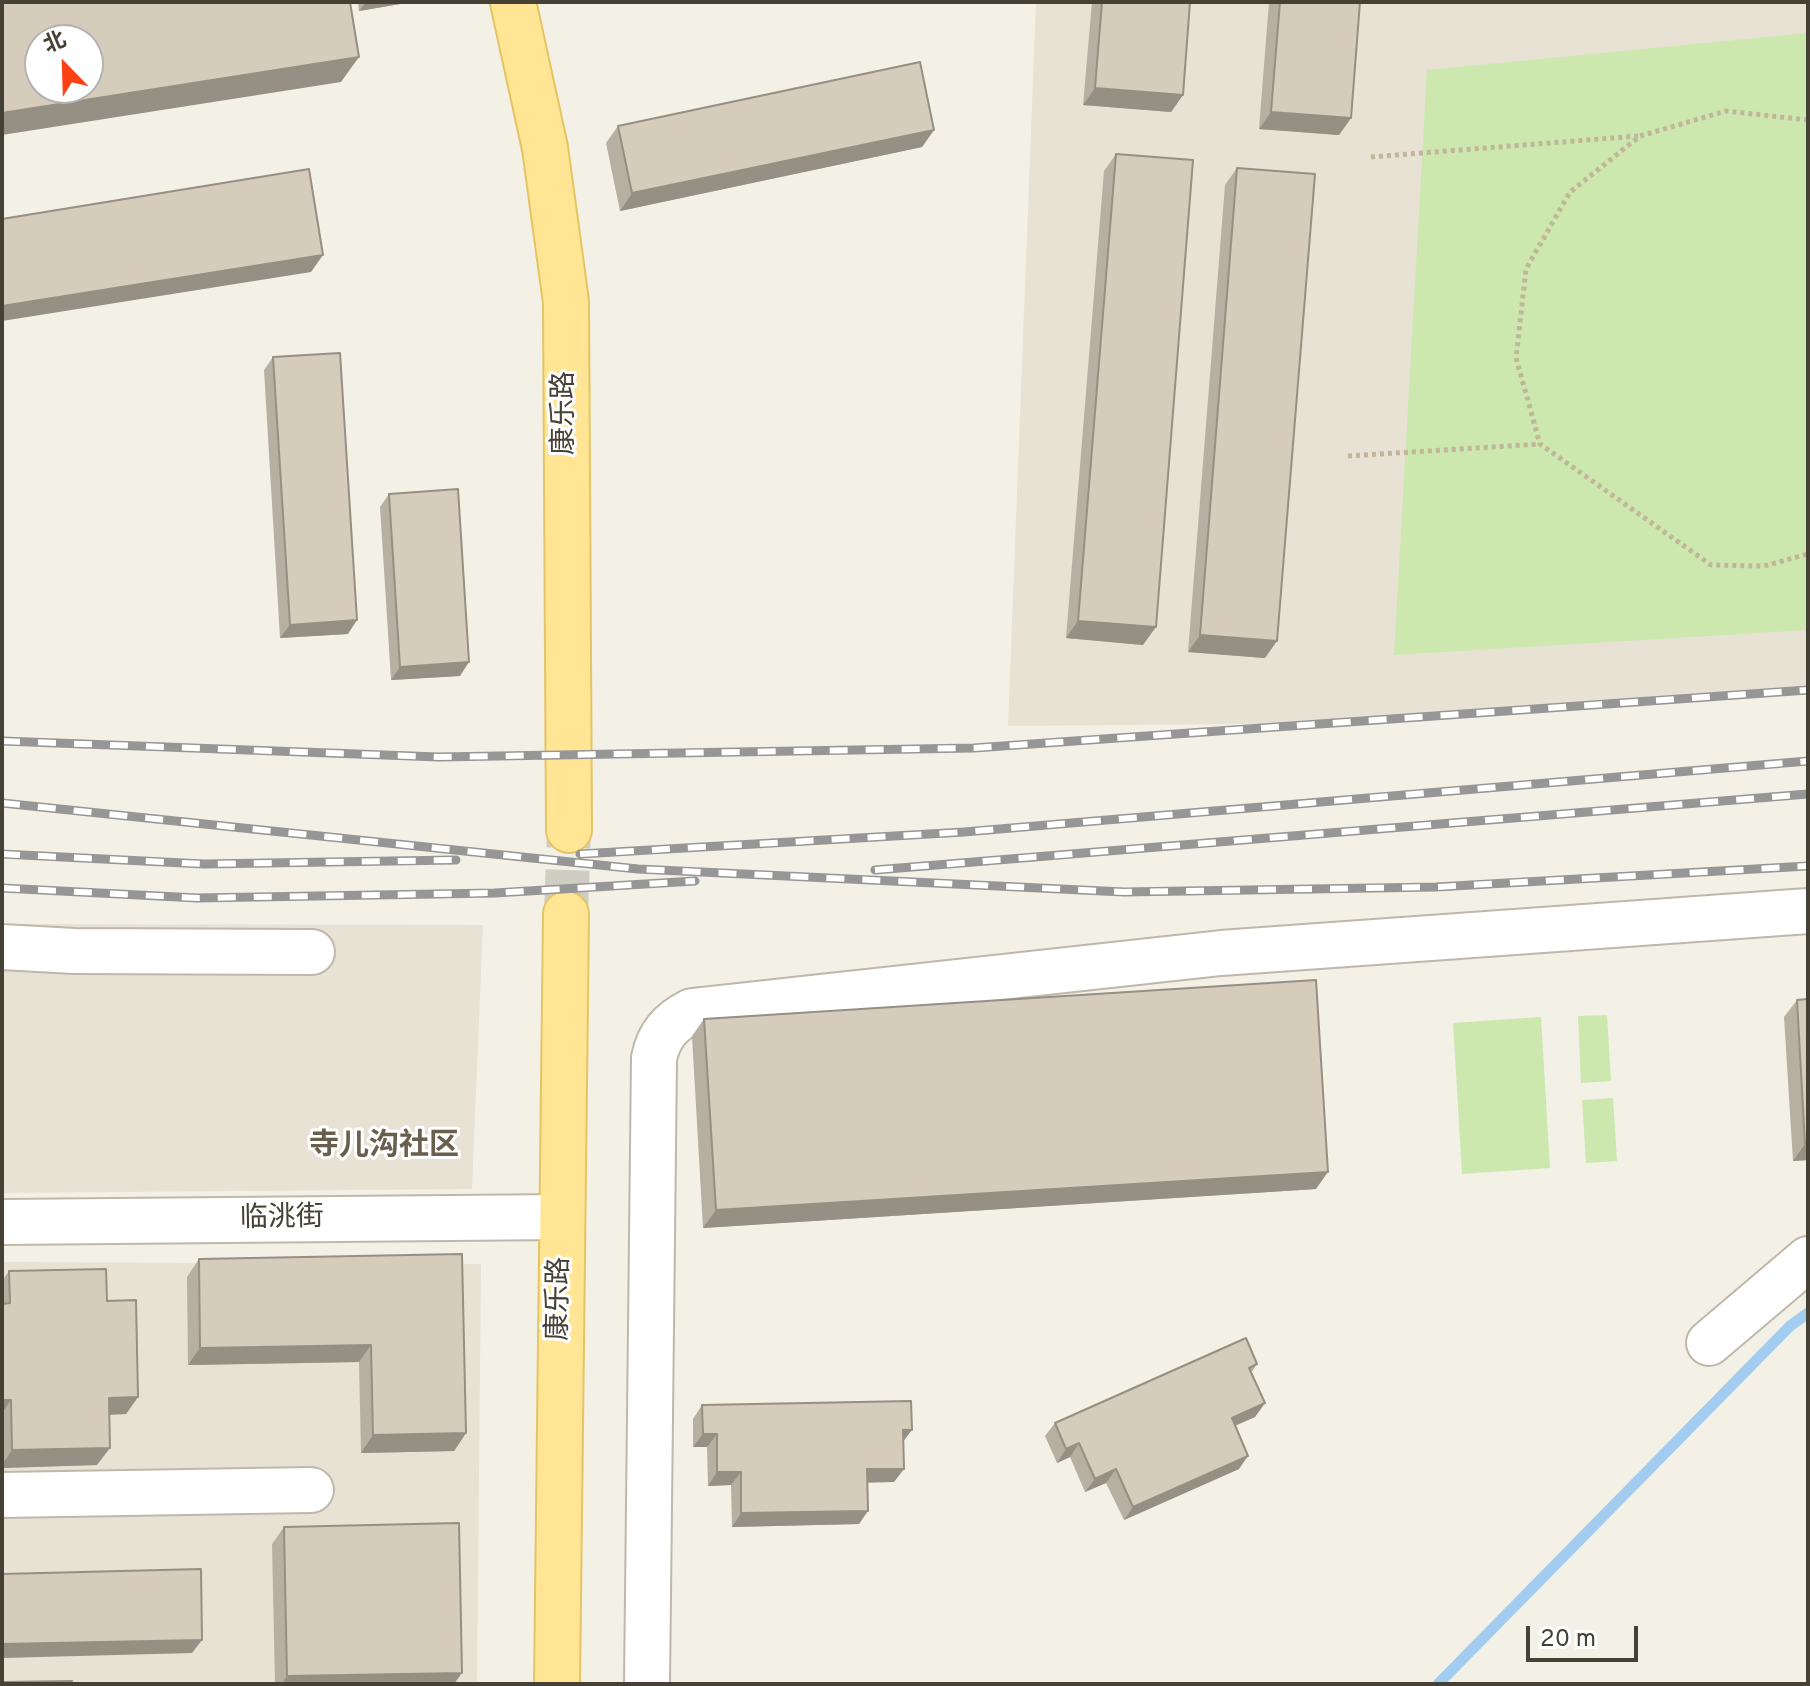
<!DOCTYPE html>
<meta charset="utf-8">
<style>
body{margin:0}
#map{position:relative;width:1810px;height:1686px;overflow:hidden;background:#f3f0e6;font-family:Overpass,"Noto Sans SC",sans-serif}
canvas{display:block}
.frame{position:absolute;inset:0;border:4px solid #464135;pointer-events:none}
.north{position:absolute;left:24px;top:24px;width:80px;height:80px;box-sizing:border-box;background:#fff;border:2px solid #b5b3ae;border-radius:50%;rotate:337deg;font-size:22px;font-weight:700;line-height:32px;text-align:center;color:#464135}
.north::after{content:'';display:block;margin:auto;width:28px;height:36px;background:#fc4214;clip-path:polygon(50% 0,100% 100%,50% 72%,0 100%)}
.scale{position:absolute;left:1526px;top:1626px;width:112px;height:36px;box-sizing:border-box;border:4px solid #464135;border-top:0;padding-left:10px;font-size:24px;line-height:28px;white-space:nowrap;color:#464135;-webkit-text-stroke:6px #fff;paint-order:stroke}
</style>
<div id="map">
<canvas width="1810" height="1686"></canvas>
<div class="frame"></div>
<div class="north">北</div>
<div class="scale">20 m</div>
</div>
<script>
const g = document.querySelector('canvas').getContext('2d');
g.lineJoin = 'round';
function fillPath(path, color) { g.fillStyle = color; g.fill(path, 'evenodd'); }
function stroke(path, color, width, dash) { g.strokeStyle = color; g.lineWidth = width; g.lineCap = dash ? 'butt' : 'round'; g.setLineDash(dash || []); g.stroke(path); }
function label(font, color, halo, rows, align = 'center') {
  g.font = font + ' Overpass,"Noto Sans SC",sans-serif'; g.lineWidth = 6; g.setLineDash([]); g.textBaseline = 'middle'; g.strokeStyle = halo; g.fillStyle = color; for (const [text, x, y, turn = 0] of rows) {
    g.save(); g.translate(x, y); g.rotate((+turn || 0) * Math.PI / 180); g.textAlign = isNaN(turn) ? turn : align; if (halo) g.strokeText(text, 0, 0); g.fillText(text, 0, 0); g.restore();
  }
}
const residential = new Path2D(`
 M1036,2H1808V691L1364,723L1008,726Z
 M2,924L483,925L472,1189L2,1193Z
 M2,1262L481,1264L477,1684H2Z`);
const green = new Path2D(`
 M1808,33V630L1394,655L1427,70Z
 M1607,1015L1611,1081L1581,1083L1578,1016Z
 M1541,1017L1550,1168L1462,1174L1453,1023Z
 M1613,1098L1617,1161L1586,1163L1582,1100Z`);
const stream = new Path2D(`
 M1438,1684L1790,1326L1808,1313`);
const majorTunnel = new Path2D(`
 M566,914L569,830`);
const path = new Path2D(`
 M1808,120L1726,111L1640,136L1570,192L1526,269L1516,358L1540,444L1711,565L1764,566L1808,554
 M1371,157L1638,136
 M1348,456L1540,444`);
const minor = new Path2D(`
 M2,947L74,951L312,952
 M2,1222L562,1217
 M1709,1343L1808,1259
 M2,1495L311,1490
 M647,1684L654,1058C659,1035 670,1022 692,1011L1221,953L1808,911`);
const major = new Path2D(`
 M513,2L545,148L566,302L569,830
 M557,1684L566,914`);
const rail = new Path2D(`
 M2,741L439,757L974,748L1808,690
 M2,803L638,869L1124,892L1436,887L1808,866
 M2,854L204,864L456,860
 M580,854L964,832L1808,761
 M875,870L1808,794
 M2,888L197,898L495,893L695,881`);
const wall = new Path2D(`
 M358,2H412L359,11Z
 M1092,2H1190L1183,95L1171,112L1083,105Z
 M1269,2H1360L1351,118L1339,135L1259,129Z
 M618,126L934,130L922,147L620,211L606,143Z
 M1116,154L1143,645L1066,638L1104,171Z
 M1237,168L1265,658L1188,652L1225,185Z
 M273,357L348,634L280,638L264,370Z
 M389,494L460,676L391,680L380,507Z
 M1808,999V1160L1793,1161L1784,1017L1797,1000Z
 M704,1019L1316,1189L703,1228L692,1036Z
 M462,1254L466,1433L454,1451L361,1453L359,1362L188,1365L187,1277L199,1259Z
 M9,1271L107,1301L138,1397L126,1414L109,1415L97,1465L2,1468V1281Z
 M1257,1364L1251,1373L1265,1403L1255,1417L1235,1426L1239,1469L1124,1520L1106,1483L1085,1492L1070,1457L1057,1463L1045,1436L1055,1423Z
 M702,1405L903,1442L894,1482H867L859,1524L732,1527L731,1485L708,1486L707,1447H693V1419Z
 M284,1527L454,1684H275L272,1544Z`);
const shadedWall = new Path2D(`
 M366,2H412L359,11Z
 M359,57L341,82L2,135V113Z
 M1095,88L1183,95L1171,112L1083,105Z
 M1271,112L1351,118L1339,135L1259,129Z
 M934,130L922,147L620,211L632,193Z
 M323,255L311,272L2,321V306Z
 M357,620L348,634L280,638L290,625Z
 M1078,621L1156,627L1143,645L1066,638Z
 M1200,635L1277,641L1265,658L1188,652Z
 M469,662L460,676L391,680L400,667Z
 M1808,1143V1160L1793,1161L1805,1144Z
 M1328,1172L1316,1189L703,1228L716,1210Z
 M371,1345L359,1362L188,1365L200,1348Z
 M138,1397L126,1414L96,1415L109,1398Z
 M2,1400H11L2,1413Z
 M1265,1403L1255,1417L1222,1431L1232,1418Z
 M903,1430H912L902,1443Z
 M466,1433L454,1451L361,1453L373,1435Z
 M703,1434H717L707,1447H693Z
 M1079,1443L1070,1457L1057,1463L1066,1449Z
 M110,1448L97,1465L2,1468V1465L12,1450Z
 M1248,1456L1239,1469L1124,1520L1133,1507Z
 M867,1469H904L894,1482L858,1483Z
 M1116,1469L1106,1483L1085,1492L1095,1479Z
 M717,1472H741L731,1485L708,1486Z
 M868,1511L859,1524L732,1527L741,1513Z
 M202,1640L192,1653L2,1658V1644Z
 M462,1673L454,1684H282L287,1676Z`);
const building = new Path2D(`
 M2,2H350L359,57L2,113ZM40,40H88V88H40Z
 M1102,2H1190L1183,95L1095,88Z
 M1280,2H1360L1351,118L1271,112Z
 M920,62L934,130L632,193L618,126Z
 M1116,154L1193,160L1156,627L1078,621Z
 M1237,168L1315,174L1277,641L1200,635Z
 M309,169L323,255L2,306V219Z
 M340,353L357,620L290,625L273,357Z
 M458,489L469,662L400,667L389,494Z
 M1316,980L1328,1172L716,1210L704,1019Z
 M1808,999V1143L1805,1144L1797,1000Z
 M462,1254L466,1433L373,1435L371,1345L200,1348L199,1259Z
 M106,1269L107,1301L136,1300L138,1397L109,1398L110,1448L12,1450L11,1400H2V1304L10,1303L9,1271Z
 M1246,1338L1257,1364L1249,1368L1265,1403L1232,1418L1248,1456L1133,1507L1116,1469L1095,1479L1079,1443L1066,1449L1055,1423Z
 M911,1401L912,1430H903L904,1469H867L868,1511L741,1513V1472H717V1434H703L702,1405Z
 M459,1523L462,1673L287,1676L284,1527Z
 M201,1569L202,1640L2,1644V1574Z
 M72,1681V1684H2V1682Z`);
const streetNames = [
 ["康乐路",566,413,-90],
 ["临洮街",282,1220,-1],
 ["康乐路",561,1299,-89]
];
const neighbourhoodNames = [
 ["寺儿沟社区",384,1148]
];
fillPath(residential, '#e7e2d4');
fillPath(green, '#cce8af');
stroke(stream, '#a2cdf1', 11);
stroke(majorTunnel, '#d0cdc3', 44, [44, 22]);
stroke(minor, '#bfb8a9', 48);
stroke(major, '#e5c463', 48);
stroke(path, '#c1b59a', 5, [4, 4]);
stroke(minor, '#fff', 44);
stroke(major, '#ffe594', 44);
stroke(rail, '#969696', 9);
stroke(rail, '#fff', 6, [18]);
fillPath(wall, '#b7afa2');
fillPath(shadedWall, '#958f84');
fillPath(building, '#d5ccbc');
stroke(building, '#958f84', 2);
label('28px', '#464135', '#fff', streetNames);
label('bold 30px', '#695f4d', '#fff', neighbourhoodNames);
</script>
